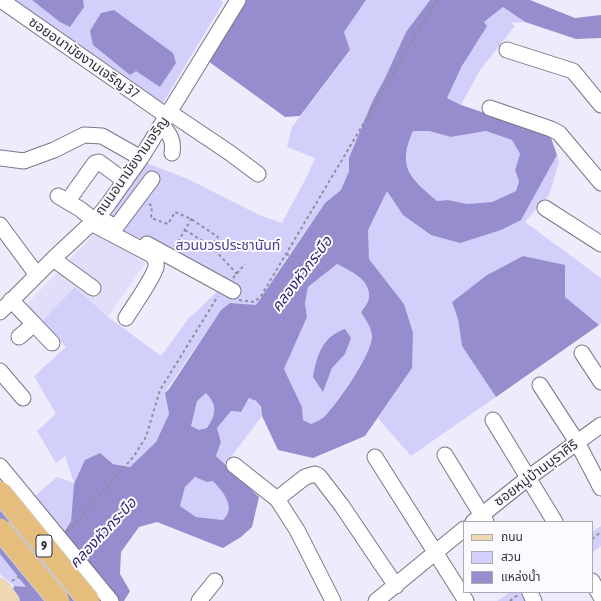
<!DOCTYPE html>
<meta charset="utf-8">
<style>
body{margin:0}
#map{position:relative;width:601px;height:601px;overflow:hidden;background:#eeecfc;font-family:"Asap Condensed","Noto Sans Thai",sans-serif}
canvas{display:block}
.legend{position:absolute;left:463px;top:521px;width:130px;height:72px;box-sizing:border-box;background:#fbfbff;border:1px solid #ababb0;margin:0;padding:5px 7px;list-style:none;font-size:12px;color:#33323a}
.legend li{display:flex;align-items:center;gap:8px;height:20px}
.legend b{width:20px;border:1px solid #ababb0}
</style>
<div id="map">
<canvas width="601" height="601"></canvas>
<ul class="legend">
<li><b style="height:5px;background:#efd8b2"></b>ถนน</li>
<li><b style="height:11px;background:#d3cffb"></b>สวน</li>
<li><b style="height:11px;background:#968dcf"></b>แหล่งน้ำ</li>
</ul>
</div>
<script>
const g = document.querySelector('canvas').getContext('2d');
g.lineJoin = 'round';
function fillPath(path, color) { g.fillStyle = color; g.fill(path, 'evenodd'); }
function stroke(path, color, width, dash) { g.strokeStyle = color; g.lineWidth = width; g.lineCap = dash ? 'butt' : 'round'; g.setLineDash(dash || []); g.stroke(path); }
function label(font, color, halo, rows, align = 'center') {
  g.font = font + ' "Asap Condensed","Noto Sans Thai",sans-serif'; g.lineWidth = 4; g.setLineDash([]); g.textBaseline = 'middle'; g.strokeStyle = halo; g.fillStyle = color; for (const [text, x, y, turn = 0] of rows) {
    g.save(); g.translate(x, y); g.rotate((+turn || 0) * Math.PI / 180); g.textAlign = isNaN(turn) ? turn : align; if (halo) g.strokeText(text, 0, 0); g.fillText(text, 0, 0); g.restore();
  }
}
const built = new Path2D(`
 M97,231L148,259L108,317L75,287L41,322L26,305Z`);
const green = new Path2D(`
 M9,0H220L223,3L161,106Z
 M366,0H430L406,32L385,78L372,102L349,158V171L341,190L325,203L288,256L256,306L230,303L221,310L165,392L169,414L156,442L130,467L113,464L100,453L74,484L71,521L63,533L34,497L57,477L74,483L65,456L56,463L37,431L56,414L34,376L66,347L41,322L75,287L108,317L161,356L189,318L220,289L102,225L147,163L188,179L259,215L282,223L307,176L315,158L287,147L292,127L350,51L344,32Z
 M503,7L525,22L511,23L515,26L480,70L461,105L447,98L484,22Z
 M413,131H429L452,137L486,131L512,140L520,154L515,170L519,181L516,191L492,202L467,204L448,200L437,201C410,177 398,167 413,131Z
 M557,155L559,162L549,195L525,222L601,278V323L599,325L565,297L523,256L487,275L452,302L458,319L462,346L496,397L411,456L378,418L412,368L404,304L369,259L367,230L387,190L403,215L521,220Z
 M337,264C350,271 371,279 369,298C368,303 364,308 361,312C365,319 372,328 372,337C371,354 336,404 324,417C321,420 316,422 311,424L303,420L302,407L284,369L307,317L305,303L308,287ZM345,354L332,368L323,392L317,357Z
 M206,393L212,400L216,411L207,428L199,430L190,426L197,401Z
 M249,398C258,402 261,406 262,416L225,465L216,456L221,442L217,428L231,411L241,412Z
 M195,477L207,482L213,481C222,491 237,507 223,520L196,517L180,506L185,487Z
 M601,526V546L592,553V532Z
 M0,554L27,588L14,586L0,574Z
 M510,592H541L529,601H497Z`);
const water = new Path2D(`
 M32,0H83L84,7L70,27L60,22Z
 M245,0H366L344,32L350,50L300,116L285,117L208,61Z
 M430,0H530L575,18L601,15V38L576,39L525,22L503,7L484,22L487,26L462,66L447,98L461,105L550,135L557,155L521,220L501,230L460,243L431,235L403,215L387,191L368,230L369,259L404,304L413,333L412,368L365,436L313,458L278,450L262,416L261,407L256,401L249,398L241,412L231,411L217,428L221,442L216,456L259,497L252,527L241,537L223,548L157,522L139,527L121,552L120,574L130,591L124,601H10L14,586L26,587L0,554V487L56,545L71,521L74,484L85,460L100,453L113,464L130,467L156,442L169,414L165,393L169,389L221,310L230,303L256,305L325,203L341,190L349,171V158L372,102L385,78L406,32ZM413,131H429L451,137L486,131L512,140L520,154L515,170L519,181L516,191L492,202L467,204L448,200L437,201C410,178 397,167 413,131ZM337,264C350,271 371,279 369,298C368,303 364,308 361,312C365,319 372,328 372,337C371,355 337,404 324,417C321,420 315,422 311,424L303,420L302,407L284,369L307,317L305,303L308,287ZM206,393C218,406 216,414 207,428L199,430L191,426L197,401ZM195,477L207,482L213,481C222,491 237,507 223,520L196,517L180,506L185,487Z
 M114,10L173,53L176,63L160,87L136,71L130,75L93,45L90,31L101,13Z
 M523,256L565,265V297L599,325L496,397L462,346L458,319L452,302L487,275Z
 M345,329L351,338L345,354L332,368L323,392L313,377C317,355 322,337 345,329Z`);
const path = new Path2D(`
 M149,204L152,206L151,218L168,224L175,212L191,219L218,237L211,246
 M185,230L211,246L237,274
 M175,247L193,216
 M286,254L294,257
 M233,278L245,264
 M239,300L254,302L261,296L437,0
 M67,529L69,530L134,456L146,437L160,390L218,296
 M592,539L601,532
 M12,581L20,576
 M510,601L519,594`);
const minor = new Path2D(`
 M1,0L167,116
 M507,50L573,71L601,105
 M490,108L551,129L559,133L601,183
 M169,112L230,153L258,174
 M161,125C170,134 174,140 172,153
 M0,158L24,161L54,150L84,135L102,136L141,158
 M72,195L95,163L99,162L125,181
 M58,196L80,209L94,220
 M545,208L601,244
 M101,219L116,227L152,179
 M91,223L152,255C155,259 157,262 156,267C153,279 133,306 126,318
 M0,225L37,275
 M147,244L233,291
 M54,258L60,264L93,288
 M11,300L34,324L19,337
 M0,312L54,258L98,217L109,203L141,158L238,0
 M34,324L52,343
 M582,353L601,382
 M0,371L23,398
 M540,385L577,442L601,488
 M493,420L555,522
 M445,455L486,522
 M375,457L466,601
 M234,465L277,499L297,530L333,601
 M0,466L111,601
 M277,499L305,477L315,474L319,476L342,506L396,586
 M473,522L528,478L601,425
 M592,581L601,597
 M530,593L534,601
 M199,601L215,581
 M376,601L464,529`);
const major = new Path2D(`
 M0,588L10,601`);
const highwayBridge = new Path2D(`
 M0,492L89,601
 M0,529L59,601`);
const shields = [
 [44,546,16]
];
const shieldNames = [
 ["9",44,546]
];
const streetNames = [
 ["ซอยอนามัยงามเจริญ 37",84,58,35],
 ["ถนนอนามัยงามเจริญ",132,166,-55],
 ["ซอยหมู่บ้านบุราศิริ",536,473,-37]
];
const parkNames = [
 ["สวนบวรประชานันท์",228,246]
];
const waterNames = [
 ["คลองหัวกระบือ",302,274,-53],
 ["คลองหัวกระบือ",103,533,-47]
];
fillPath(built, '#e0def9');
fillPath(green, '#d3cffb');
fillPath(water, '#968dcf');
stroke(minor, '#787687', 17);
stroke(major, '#d2d2d4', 20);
stroke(path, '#8f8d99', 2, [3, 3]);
stroke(minor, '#fff', 15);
stroke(major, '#efd8b2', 18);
stroke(highwayBridge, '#d2d2d4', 23, []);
stroke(highwayBridge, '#e5be7e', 21);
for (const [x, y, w] of shields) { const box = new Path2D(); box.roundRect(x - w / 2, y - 11, w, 22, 3); g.fillStyle = '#fbfbff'; g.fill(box); stroke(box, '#33323a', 1); }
label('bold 13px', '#33323a', null, shieldNames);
label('14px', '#33323a', '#fbfbff', streetNames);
label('14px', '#4d3c8c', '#fbfbff', parkNames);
label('italic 15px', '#341f6d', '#fbfbff', waterNames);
</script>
